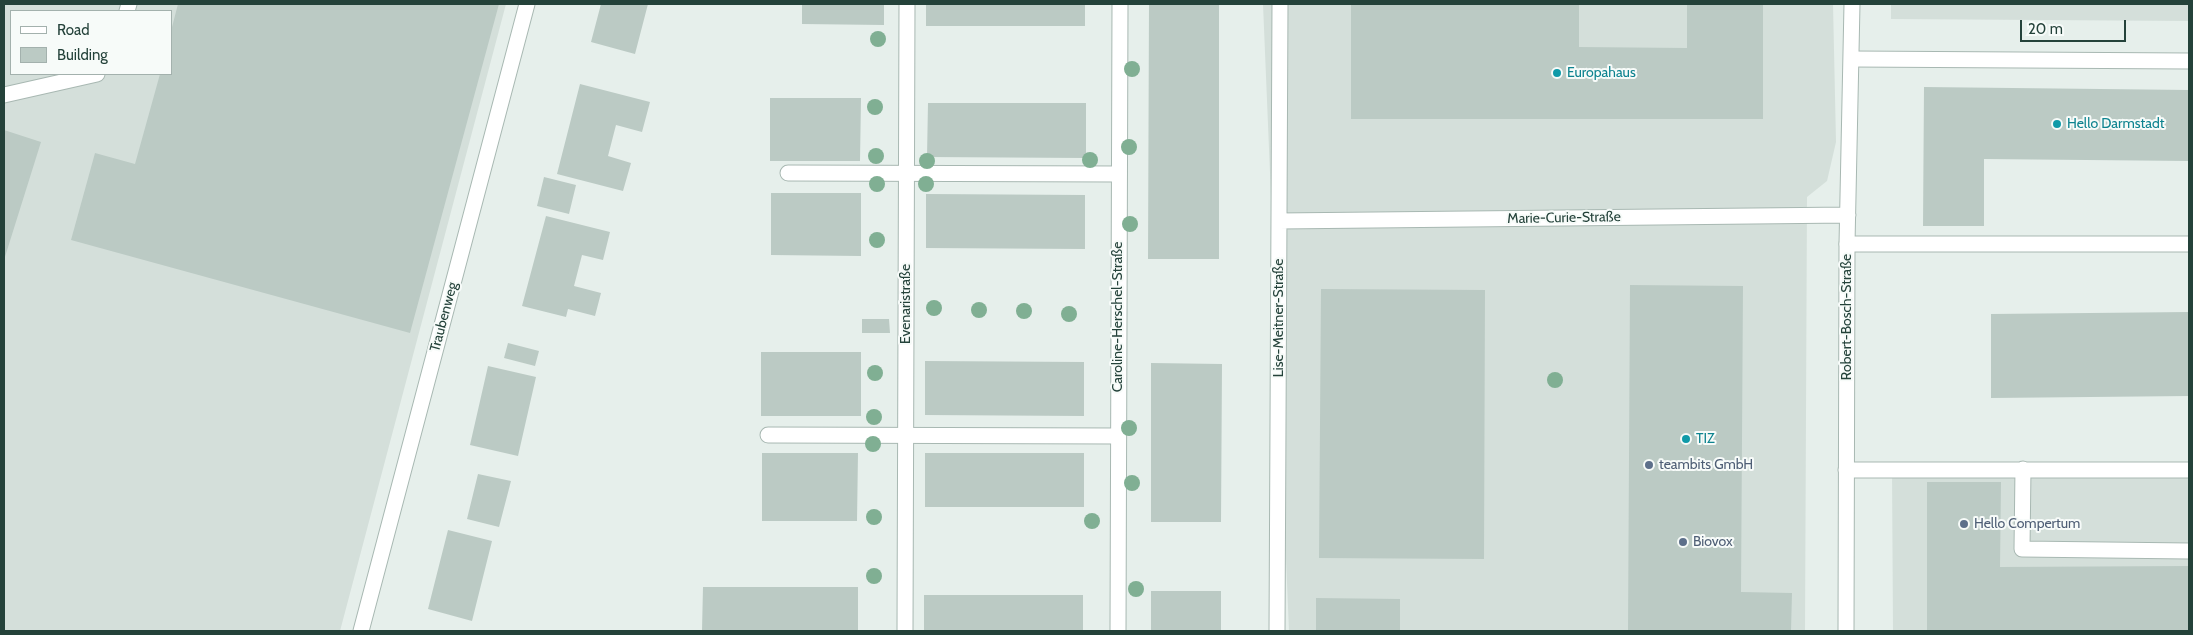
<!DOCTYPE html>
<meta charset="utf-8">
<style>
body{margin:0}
#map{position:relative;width:2193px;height:635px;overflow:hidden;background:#e6efeb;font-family:Cabin,sans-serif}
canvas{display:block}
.frame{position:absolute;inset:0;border:5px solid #24423a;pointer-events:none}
.legend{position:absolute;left:10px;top:10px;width:162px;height:65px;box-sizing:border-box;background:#f7fbf9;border:1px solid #a3b1ad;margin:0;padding:6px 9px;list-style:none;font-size:15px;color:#24423a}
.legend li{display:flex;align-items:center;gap:10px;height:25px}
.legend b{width:25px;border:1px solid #a3b1ad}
.scale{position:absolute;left:2020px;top:20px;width:106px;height:22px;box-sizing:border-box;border:2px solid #24423a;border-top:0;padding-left:6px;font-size:15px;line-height:18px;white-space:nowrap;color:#24423a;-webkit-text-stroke:4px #f7fbf9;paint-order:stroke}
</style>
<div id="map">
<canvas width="2193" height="635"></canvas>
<div class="frame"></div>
<ul class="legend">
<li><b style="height:6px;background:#fff"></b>Road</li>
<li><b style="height:14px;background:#bbcac4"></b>Building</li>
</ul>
<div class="scale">20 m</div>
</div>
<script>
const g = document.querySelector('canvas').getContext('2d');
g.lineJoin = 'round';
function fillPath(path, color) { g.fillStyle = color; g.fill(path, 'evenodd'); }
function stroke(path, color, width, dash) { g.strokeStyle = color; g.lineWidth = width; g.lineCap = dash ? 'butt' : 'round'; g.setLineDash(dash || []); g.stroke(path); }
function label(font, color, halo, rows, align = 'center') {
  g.font = font + ' Cabin,sans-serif'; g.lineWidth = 4; g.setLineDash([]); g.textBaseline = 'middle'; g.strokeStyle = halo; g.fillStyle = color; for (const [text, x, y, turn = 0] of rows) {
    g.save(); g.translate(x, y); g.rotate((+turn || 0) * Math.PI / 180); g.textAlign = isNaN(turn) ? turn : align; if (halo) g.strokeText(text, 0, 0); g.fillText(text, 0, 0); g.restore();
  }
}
const built = new Path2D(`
 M4,4H506L340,631H4ZM11,11H171V74H11Z
 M1263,4H1833L1836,142L1827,181L1807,197L1805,631H1289Z
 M1891,4H2189V21L1891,19Z
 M2189,466V631H1893L1892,469Z`);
const building = new Path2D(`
 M178,4H499L410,333L71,240L95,153L135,164L160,74H171V31Z
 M601,4H648L635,54L591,42Z
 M802,4H884V25L802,24Z
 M926,4H1085V26H926Z
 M1149,4H1219V259H1148Z
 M1351,4H1579V47L1687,48V4H1763V119H1351Z
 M580,84L650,102L642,132L616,125L608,156L631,163L623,191L557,174Z
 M1924,87L2189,90V161L1984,159V226H1923Z
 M770,98H861L860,161H770Z
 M928,103H1086V158L927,157Z
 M4,130L41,142L4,260Z
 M544,177L576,185L569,214L537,206Z
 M771,193H861V256L771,255Z
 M926,194L1085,195V249L926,248Z
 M546,216L610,232L603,260L582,255L574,286L601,293L595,316L568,309L566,317L522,306Z
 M1630,285L1743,286L1741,592L1792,593L1791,631H1628Z
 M1321,289L1485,290L1484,559L1319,558Z
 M2189,312V396L1991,398V314Z
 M862,319H889L890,333H862Z
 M508,343L539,351L535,366L504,358Z
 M761,352H861V416H761Z
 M925,361L1084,362V416L925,415Z
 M1151,363L1222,364L1221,522H1151Z
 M488,366L536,377L518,456L470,445Z
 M762,453H858L857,521H762Z
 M925,453H1084V507H925Z
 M478,474L511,481L499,527L467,519Z
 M1927,482H2001L2000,567L2189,566V631H1927Z
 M448,530L492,541L472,621L428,609Z
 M703,587H858V631H702Z
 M1151,591H1221V631H1151Z
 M924,595H1083V631H924Z
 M1316,598L1400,599V631H1316Z`);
const service = new Path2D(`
 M127,11L129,4
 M1852,59L2189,61
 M4,95L97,74
 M788,173L1119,174
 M1847,244H2189
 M768,435L1118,436
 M2023,469L2022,549L2189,551
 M1846,470H2189`);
const minor = new Path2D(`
 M1279,221L1848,215
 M361,631L527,4
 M905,631L907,4
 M1118,631L1120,4
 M1277,631L1280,4
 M1846,631L1847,244L1852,4`);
const trees = [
 [878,39],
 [1132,69],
 [875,107],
 [1129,147],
 [876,156],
 [1090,160],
 [927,161],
 [877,184],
 [926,184],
 [1130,224],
 [877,240],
 [934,308],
 [979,310],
 [1024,311],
 [1069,314],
 [875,373],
 [1555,380],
 [874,417],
 [1129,428],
 [873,444],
 [1132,483],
 [874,517],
 [1092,521],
 [874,576],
 [1136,589]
];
const markers = [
 [1557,73,5,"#0f9aa8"],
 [2057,124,5,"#0f9aa8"],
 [1686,439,5,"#0f9aa8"],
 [1649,465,5,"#5c6f8a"],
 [1964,524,5,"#5c6f8a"],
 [1683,542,5,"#5c6f8a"]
];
const cultureNames = [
 ["Europahaus",1567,73],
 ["Hello Darmstadt",2067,124],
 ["TIZ",1696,439]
];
const streetNames = [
 ["Marie-Curie-Straße",1564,218,-1],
 ["Evenaristraße",906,304,-90],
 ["Traubenweg",444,317,-75],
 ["Caroline-Herschel-Straße",1118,317,-90],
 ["Robert-Bosch-Straße",1847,317,-90],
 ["Lise-Meitner-Straße",1279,318,-90]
];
const serviceNames = [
 ["teambits GmbH",1659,465],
 ["Hello Compertum",1974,524],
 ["Biovox",1693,542]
];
fillPath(built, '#d4dfda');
fillPath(building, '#bbcac4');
stroke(service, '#a8b8b2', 17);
stroke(minor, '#a8b8b2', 17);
stroke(service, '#fff', 15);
stroke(minor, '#fff', 15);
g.fillStyle = '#80af93';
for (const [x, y] of trees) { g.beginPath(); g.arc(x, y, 8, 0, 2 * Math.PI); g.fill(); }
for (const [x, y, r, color] of markers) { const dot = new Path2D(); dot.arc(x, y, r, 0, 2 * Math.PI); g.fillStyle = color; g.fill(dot); stroke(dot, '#f7fbf9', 2); }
label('14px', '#0d838f', '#f7fbf9', cultureNames, 'left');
label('14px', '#24423a', '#f7fbf9', streetNames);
label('14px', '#4e5e75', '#f7fbf9', serviceNames, 'left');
</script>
